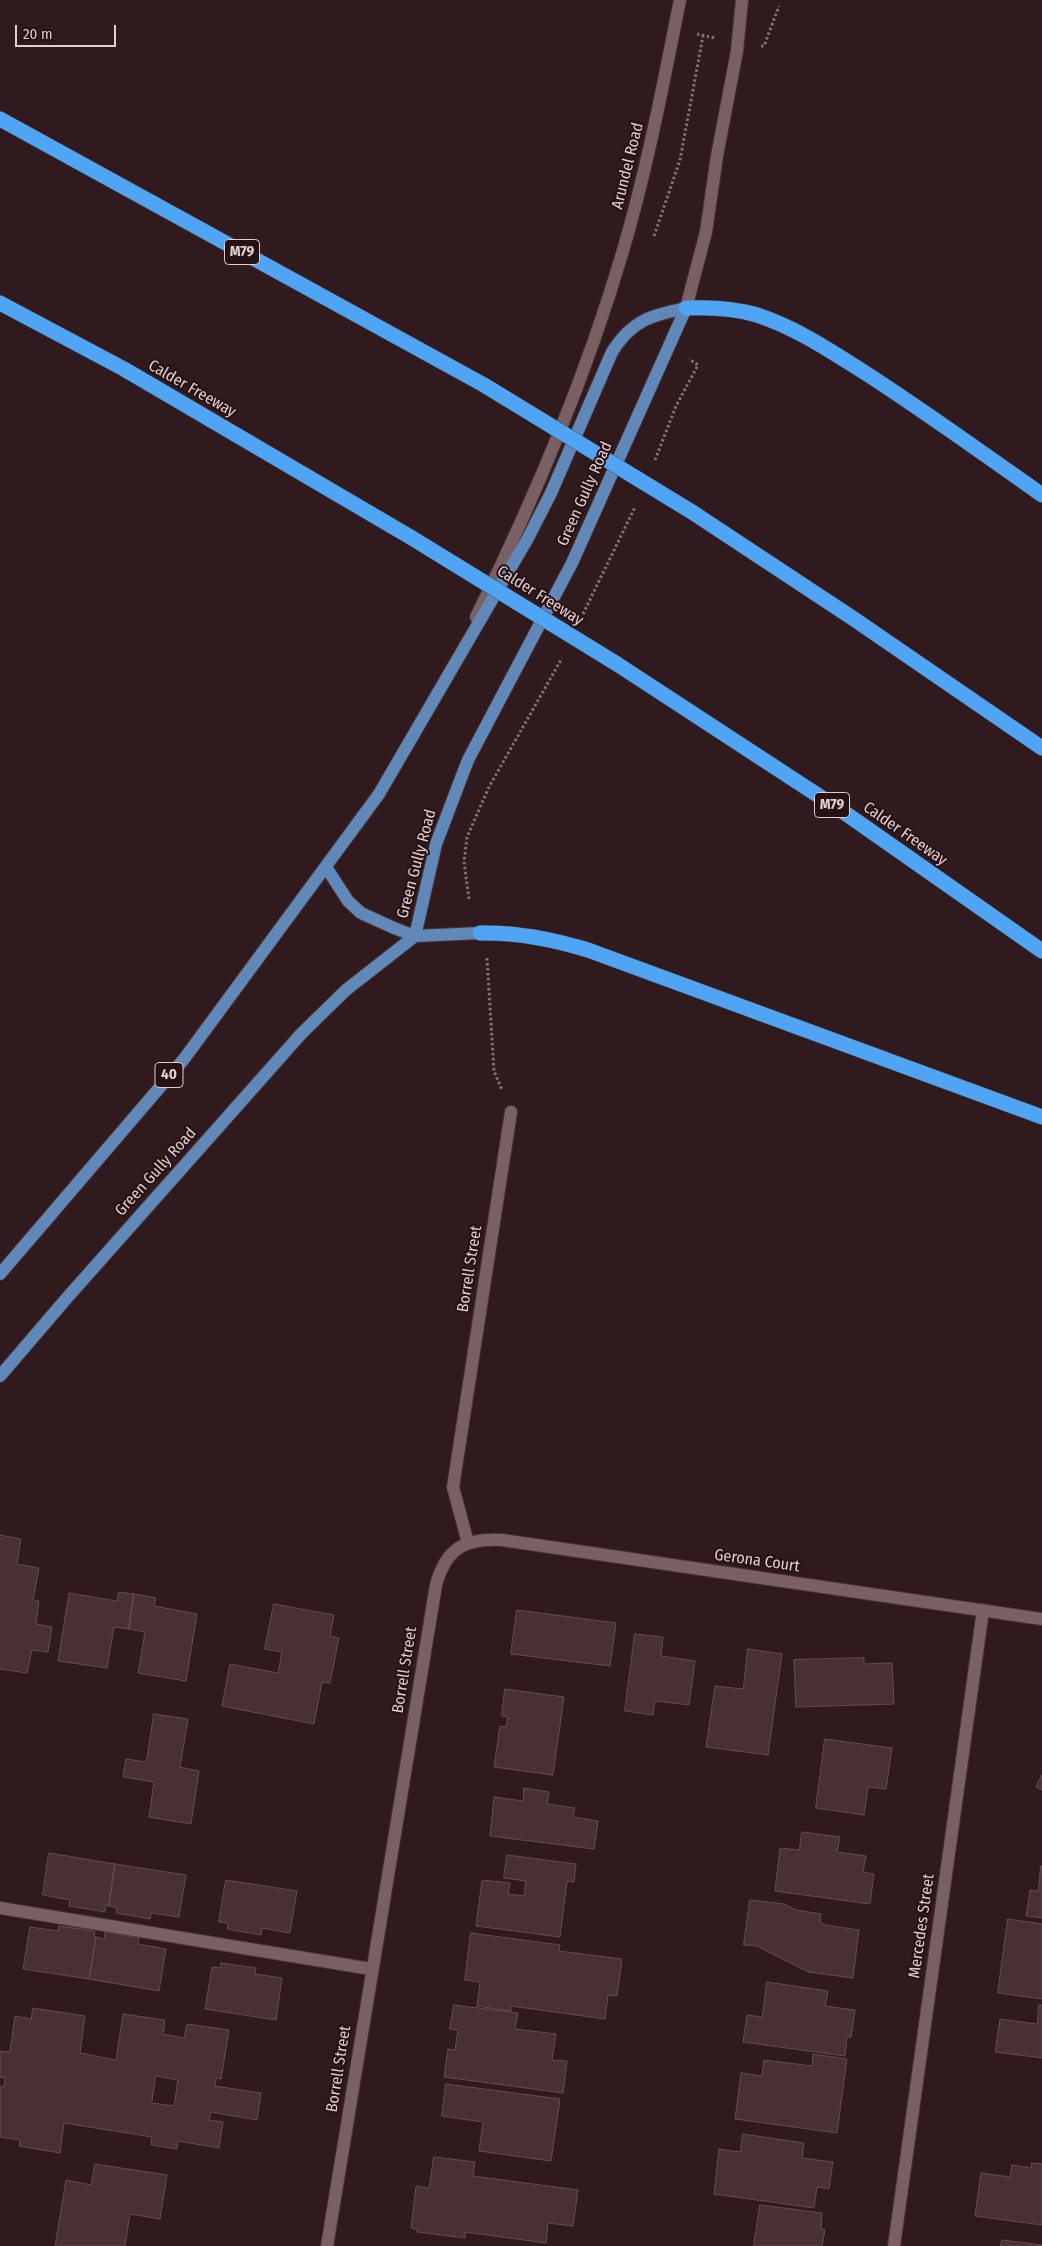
<!DOCTYPE html>
<style>
body{margin:0}
#map{position:relative;width:1042px;height:2246px;overflow:hidden;background:#311a1e;font-family:"Fira Sans Condensed",sans-serif}
canvas{display:block}
.scale{position:absolute;left:15px;top:25px;width:101px;height:22px;box-sizing:border-box;border:2px solid #dfcfd1;border-top:0;padding-left:6px;font-size:15px;line-height:18px;white-space:nowrap;color:#dfcfd1;-webkit-text-stroke:4px #271115;paint-order:stroke}
</style>
<div id="map">
<canvas width="1042" height="2246"></canvas>
<div class="scale">20 m</div>
</div>
<script>
const g = document.querySelector('canvas').getContext('2d');
g.lineJoin = 'round';
function fillPath(path, color) { g.fillStyle = color; g.fill(path, 'evenodd'); }
function stroke(path, color, width, dash) { g.strokeStyle = color; g.lineWidth = width; g.lineCap = dash ? 'butt' : 'round'; g.setLineDash(dash || []); g.stroke(path); }
function label(font, color, halo, rows, align = 'center') {
  g.font = font + ' "Fira Sans Condensed",sans-serif'; g.lineWidth = 4; g.setLineDash([]); g.textBaseline = 'middle'; g.strokeStyle = halo; g.fillStyle = color; for (const [text, x, y, turn = 0] of rows) {
    g.save(); g.translate(x, y); g.rotate((+turn || 0) * Math.PI / 180); g.textAlign = isNaN(turn) ? turn : align; if (halo) g.strokeText(text, 0, 0); g.fillText(text, 0, 0); g.restore();
  }
}
const building = new Path2D(`
 M0,1535L21,1539L17,1564L39,1568L33,1600L39,1601L36,1624L52,1627L48,1652L32,1650L27,1673L0,1669Z
 M119,1592L134,1594L129,1629L114,1627L107,1668L58,1661L69,1593L117,1601Z
 M134,1594L156,1598L154,1606L197,1614L186,1681L138,1673L145,1632L129,1629Z
 M274,1604L334,1615L330,1636L339,1638L330,1683L322,1682L314,1724L222,1706L230,1664L278,1673L282,1652L265,1649Z
 M517,1610L616,1623L610,1666L511,1654Z
 M635,1634L663,1637L661,1656L695,1661L689,1705L655,1701L653,1715L625,1711Z
 M748,1649L782,1654L768,1755L706,1747L715,1686L743,1689Z
 M864,1658V1664L892,1663L894,1704L796,1707L794,1660Z
 M505,1689L564,1697L553,1775L494,1767L500,1726L506,1727L508,1717L502,1716Z
 M154,1714L188,1719L180,1767L199,1771L191,1824L149,1817L154,1782L123,1777L126,1759L146,1762Z
 M825,1739L892,1748L886,1789L868,1787L864,1815L816,1808Z
 M1042,1775V1790L1036,1787Z
 M524,1788L549,1792L547,1804L575,1808L573,1817L598,1821L594,1849L490,1836L494,1797L523,1801Z
 M802,1832L840,1837L837,1852L866,1856L863,1872L874,1874L870,1904L775,1891L780,1848L799,1850Z
 M49,1853L115,1864L109,1906L106,1905L105,1912L69,1906L70,1900L43,1895Z
 M507,1855L576,1864L574,1882L567,1881L560,1937L476,1926L482,1880L510,1883L508,1894L524,1896L526,1881L504,1878Z
 M115,1864L186,1875L179,1917L151,1913L150,1919L116,1913L117,1908L109,1906Z
 M1041,1866H1042V1918L1026,1916L1030,1890L1038,1891Z
 M226,1880L297,1891L290,1933L262,1928L261,1935L227,1929L228,1923L219,1922Z
 M750,1900L784,1904L796,1910L821,1914L820,1922L825,1925L859,1930L853,1978L808,1972L757,1946L744,1945Z
 M1008,1919L1042,1924V1999L998,1993Z
 M59,1926L95,1931L94,1937H96L89,1979L23,1969L30,1927L58,1931Z
 M105,1932L139,1938L138,1944L166,1949L159,1991L89,1979L96,1937L104,1939Z
 M471,1933L560,1945L559,1951L622,1959L617,1996L608,1995L605,2019L511,2006V2011L477,2006L480,1982L465,1980Z
 M221,1963L256,1968L255,1974L282,1978L276,2020L205,2009L212,1967L220,1968Z
 M767,1982L828,1991L825,2006L855,2010L851,2037H847L845,2056L743,2042L747,2015L762,2017Z
 M454,2005L518,2013L515,2029L556,2034L552,2060L567,2061L563,2093L444,2077L448,2049L455,2050L458,2030L450,2029Z
 M1039,2005H1042V2058L995,2052L1000,2019L1037,2024Z
 M33,2008L85,2016L80,2053L116,2060L123,2014L165,2020L163,2034L184,2038L187,2024L229,2030L221,2079L216,2078L215,2086L261,2093L257,2120L211,2112L209,2120L223,2122L219,2148L178,2141L177,2149L151,2145L152,2137L64,2123L60,2153L19,2146L20,2140L0,2137V2086L4,2087L5,2078L0,2077V2051L10,2052L15,2016L31,2019ZM156,2076L178,2080L174,2106L152,2103Z
 M813,2054L847,2059L837,2133L735,2119L741,2073L762,2076L764,2060L812,2066Z
 M446,2084L560,2099L551,2161L479,2151L483,2122L442,2116Z
 M743,2134L804,2143L802,2158L833,2162L829,2189L817,2187L814,2208L714,2194L719,2149L740,2152Z
 M434,2157L475,2162L473,2176L578,2190L573,2226L548,2223L546,2243L465,2232V2238L417,2232V2229L411,2228L416,2186L429,2188Z
 M1032,2163L1042,2164V2225L975,2216L981,2173L1010,2177L1012,2165L1031,2168Z
 M95,2164L167,2175L160,2219L130,2214L125,2246H55L66,2180L91,2185Z
 M760,2205L822,2213L821,2229L825,2230L822,2246H754Z
 M1002,2240L1042,2245V2246H1001Z`);
const path = new Path2D(`
 M697,34L715,38
 M761,46H764L779,6
 M654,236L680,160L703,36
 M655,460L676,406L698,365L689,359
 M583,614L635,507
 M469,899L464,862L467,837L489,787L562,658
 M487,958L494,1071L502,1090`);
const service = new Path2D(`
 M0,1908L371,1969`);
const minor = new Path2D(`
 M468,1543L453,1487L511,1112
 M327,2246L436,1585C446,1548 465,1538 502,1540L1042,1619
 M894,2246L983,1610`);
const tertiary = new Path2D(`
 M686,308L706,232L717,156L737,51L742,0
 M476,617C534,500 585,379 622,254C647,170 663,85 680,0`);
const primary = new Path2D(`
 M326,867L348,901L361,913L394,928L415,936L480,933
 M0,1274L184,1059L379,794L528,538L551,493L612,352C632,320 650,316 686,308
 M0,1376L66,1299L301,1034L346,990L415,936L436,844L468,760L572,563L686,308`);
const motorway = new Path2D(`
 M0,119L484,385
 M0,303L124,369L412,538
 M686,308C710,307 734,308 757,315C797,328 832,352 867,374C927,413 984,454 1042,495
 M692,512L854,619L1042,748
 M617,664L845,813L1042,951
 M480,933C517,932 552,939 588,950L1042,1117`);
const motorwayBridge = new Path2D(`
 M484,385L692,512
 M412,538L617,664`);
const shields = [
 [242,252,35],
 [832,805,35],
 [169,1075,28]
];
const shieldNames = [
 ["M79",242,252],
 ["M79",832,805],
 ["40",169,1075]
];
const streetNames = [
 ["Arundel Road",628,166,-76],
 ["Calder Freeway",192,389,30],
 ["Green Gully Road",585,494,-66],
 ["Calder Freeway",540,596,32],
 ["Calder Freeway",905,834,35],
 ["Green Gully Road",417,864,-75],
 ["Green Gully Road",156,1172,-48],
 ["Borrell Street",470,1269,-81],
 ["Gerona Court",757,1561,8],
 ["Borrell Street",405,1670,-81],
 ["Mercedes Street",922,1926,-82],
 ["Borrell Street",339,2069,-81]
];
fillPath(building, '#493034');
stroke(building, '#664c50', 1);
stroke(service, '#483538', 14);
stroke(minor, '#483538', 14);
stroke(tertiary, '#483538', 14);
stroke(primary, '#483538', 14);
stroke(motorway, '#483538', 16);
stroke(path, '#847073', 3, [2.5, 2.5]);
stroke(service, '#7a5f63', 12);
stroke(minor, '#7a5f63', 12);
stroke(tertiary, '#7a5f63', 12);
stroke(primary, '#6089b9', 12);
stroke(motorway, '#4fa5f3', 15);
stroke(motorwayBridge, '#483538', 16, []);
stroke(motorwayBridge, '#4fa5f3', 15);
for (const [x, y, w] of shields) { const box = new Path2D(); box.roundRect(x - w / 2, y - 12.5, w, 25, 4); g.fillStyle = '#271115'; g.fill(box); stroke(box, '#dfcfd1', 1); }
label('bold 15px', '#dfcfd1', null, shieldNames);
label('16px', '#dfcfd1', '#271115', streetNames);
</script>
